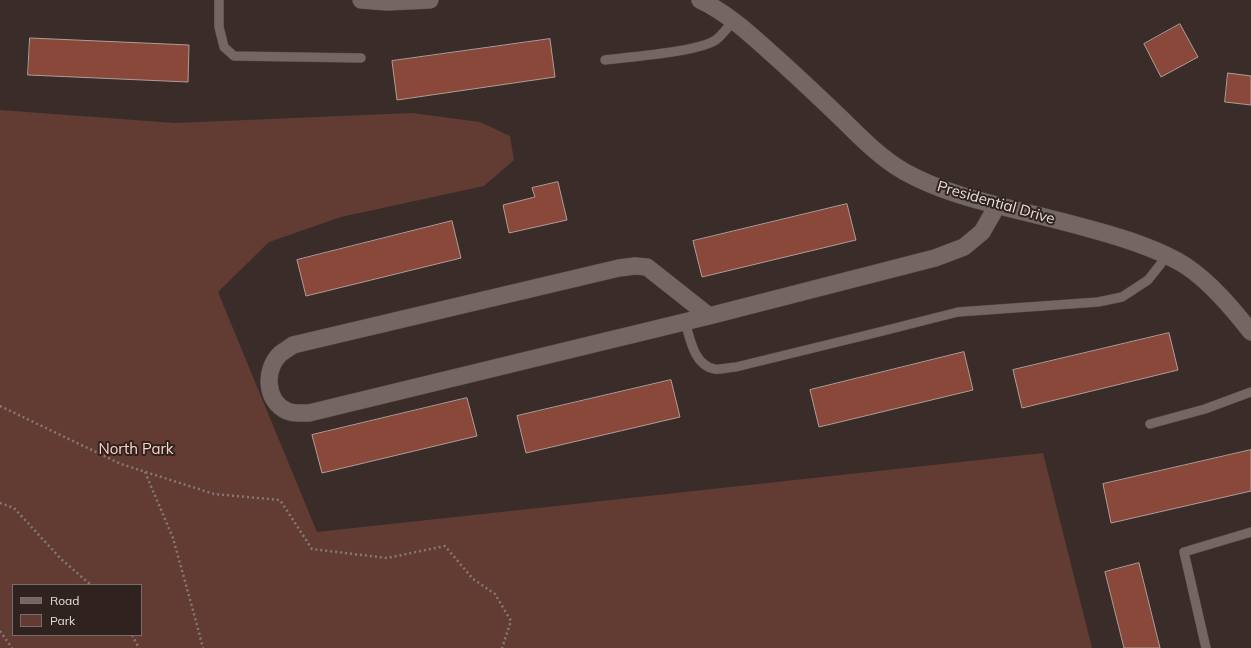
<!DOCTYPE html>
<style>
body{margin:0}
#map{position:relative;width:1251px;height:648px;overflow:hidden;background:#392c29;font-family:Mulish,sans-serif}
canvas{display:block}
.legend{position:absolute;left:12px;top:584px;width:130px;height:52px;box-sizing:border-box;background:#2f221f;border:1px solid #796d6b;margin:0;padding:5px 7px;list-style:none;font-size:12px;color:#e7dedc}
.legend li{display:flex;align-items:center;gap:8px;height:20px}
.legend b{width:20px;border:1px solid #796d6b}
</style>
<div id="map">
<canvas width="1251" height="648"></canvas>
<ul class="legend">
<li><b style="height:5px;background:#766663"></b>Road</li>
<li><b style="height:11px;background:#623c33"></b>Park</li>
</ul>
</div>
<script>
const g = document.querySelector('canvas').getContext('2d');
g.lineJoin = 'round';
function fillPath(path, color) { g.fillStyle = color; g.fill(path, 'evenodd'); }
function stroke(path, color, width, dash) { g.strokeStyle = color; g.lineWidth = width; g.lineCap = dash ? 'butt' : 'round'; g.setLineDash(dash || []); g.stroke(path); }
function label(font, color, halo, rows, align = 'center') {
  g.font = font + ' Mulish,sans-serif'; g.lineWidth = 4; g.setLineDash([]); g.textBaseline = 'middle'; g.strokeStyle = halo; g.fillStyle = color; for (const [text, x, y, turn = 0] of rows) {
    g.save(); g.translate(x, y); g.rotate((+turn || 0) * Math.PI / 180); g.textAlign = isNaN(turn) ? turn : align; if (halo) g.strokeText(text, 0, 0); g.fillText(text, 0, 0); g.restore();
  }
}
const green = new Path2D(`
 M0,110L175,123L412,113L480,122L510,136L514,160L484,186L341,217L269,242L218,292L317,532L1043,453L1092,648H0ZM13,585H141V635H13Z`);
const building = new Path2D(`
 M1180,24L1198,57L1161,77L1144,44Z
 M30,38L189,45L188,82L28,75Z
 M550,39L555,77L397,100L392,61Z
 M1228,73L1251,76V105L1225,102Z
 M558,182L567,220L509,233L503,205L535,197L532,188Z
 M847,204L856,240L702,277L693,241Z
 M452,221L461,258L306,296L297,260Z
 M1169,333L1178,370L1022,408L1013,370Z
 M964,352L973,390L819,427L810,390Z
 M671,380L680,417L526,453L517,416Z
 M467,398L477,436L322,473L312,435Z
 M1251,450V491L1111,523L1103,484Z
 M1139,563L1160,648H1124L1105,572Z`);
const path = new Path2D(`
 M0,406L121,464L214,494L280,500L312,549L387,558L445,546L473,579L495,594L511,621L502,648
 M145,472L173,538L197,625L203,648
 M0,503L14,508L61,559L91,585
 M0,631L12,648
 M132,635L139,648`);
const lane = new Path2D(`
 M219,0V27L224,47L234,56L361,58
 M605,60C628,57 701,52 717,39C723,34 728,27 733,21
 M685,322C690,338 694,366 715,369C721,370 730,367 736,367L879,332L958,312L1098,302L1122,297L1148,280L1167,256
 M1150,424L1205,409L1251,392
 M1206,648L1184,552L1251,532`);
const street = new Path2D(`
 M361,0L387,2L430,0
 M700,0C727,13 749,33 771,53C796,75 820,98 844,121C862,139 882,159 905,172C941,192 980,201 1020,211C1045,217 1069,223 1094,230C1123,238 1160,249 1186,266C1211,283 1232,308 1251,332
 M709,316L647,267L635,266L619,268L293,345C289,348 284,351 280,354C264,370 265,401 287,411C294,414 302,413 309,413L709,316L935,258L964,247L982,232L997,206`);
const streetNames = [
 ["Presidential Drive",996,203,16]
];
const parkNames = [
 ["North Park",136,449]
];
fillPath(green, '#623c33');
fillPath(building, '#894839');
stroke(building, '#ae9d99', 1);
stroke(lane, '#544947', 10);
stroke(street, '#544947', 18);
stroke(path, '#847976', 2.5, [2, 3]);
stroke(lane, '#766663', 9);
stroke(street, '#766663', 17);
label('15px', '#e7dedc', '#2f221f', streetNames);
label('15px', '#fdd3c9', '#2f221f', parkNames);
</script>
